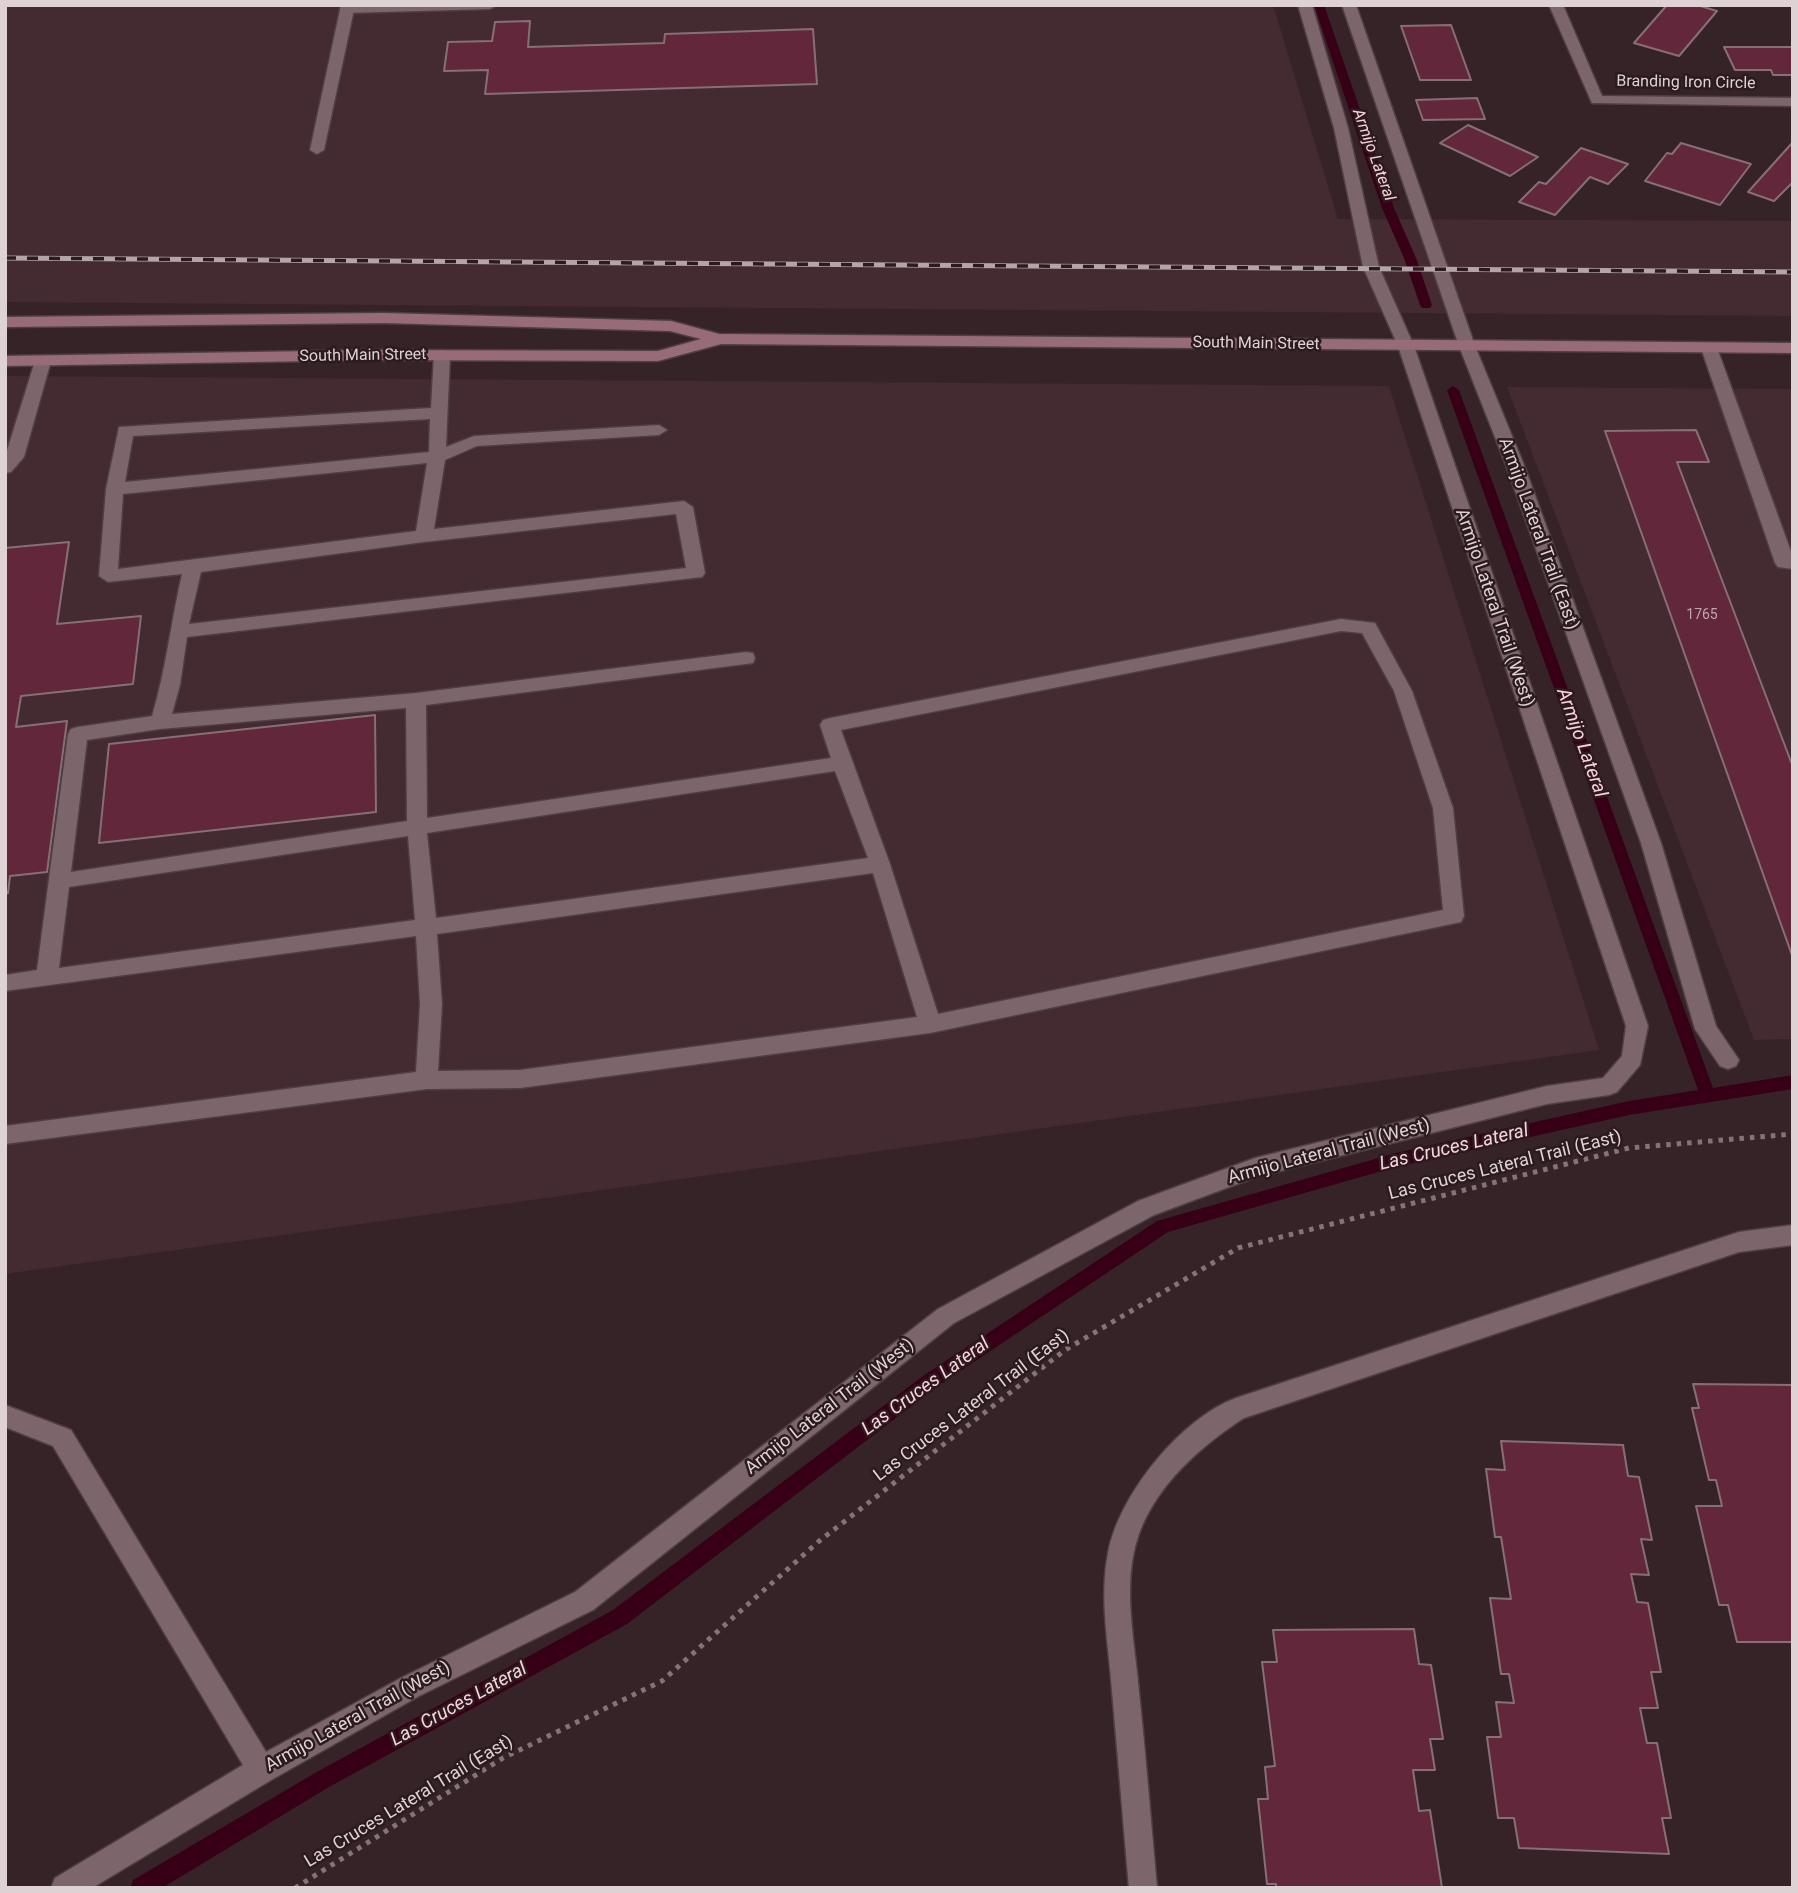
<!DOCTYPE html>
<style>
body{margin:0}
#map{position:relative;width:1798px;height:1893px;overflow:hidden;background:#362328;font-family:Roboto,sans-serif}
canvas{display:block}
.frame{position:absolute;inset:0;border:7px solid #dfd2d5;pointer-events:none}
</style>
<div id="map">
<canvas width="1798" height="1893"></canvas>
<div class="frame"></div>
</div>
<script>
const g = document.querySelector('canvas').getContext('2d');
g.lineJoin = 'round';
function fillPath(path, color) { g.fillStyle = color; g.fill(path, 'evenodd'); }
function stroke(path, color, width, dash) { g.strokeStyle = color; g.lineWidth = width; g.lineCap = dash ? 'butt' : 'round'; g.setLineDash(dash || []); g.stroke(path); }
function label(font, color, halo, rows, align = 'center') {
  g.font = font + ' Roboto,sans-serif'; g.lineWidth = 5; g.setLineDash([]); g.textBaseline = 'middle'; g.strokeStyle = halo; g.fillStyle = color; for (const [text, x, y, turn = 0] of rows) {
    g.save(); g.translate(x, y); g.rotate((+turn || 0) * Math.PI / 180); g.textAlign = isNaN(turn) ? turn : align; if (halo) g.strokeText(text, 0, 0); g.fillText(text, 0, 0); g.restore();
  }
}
const built = new Path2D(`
 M5,5H1273L1338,219L1793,221V316L5,302Z
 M5,376L1389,386L1599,1050L5,1274Z
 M1507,387L1793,389V1039L1754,1040Z`);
const stream = new Path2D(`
 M1314,5H1324L1394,208L1416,258L1432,305L1430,308H1422L1420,305L1404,258L1382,208Z
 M1453,386L1459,390L1713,1088L1793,1075V1089L1629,1115L1396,1167L1168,1232L935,1388L627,1624L329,1787L162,1888H130L133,1880L315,1773L613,1610L923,1376L1157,1221L1396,1153L1629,1101L1698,1090L1447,390Z`);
const building = new Path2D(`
 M1667,5H1697L1717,11L1679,56L1634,43Z
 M530,21L528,47L664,43L665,34L813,29L817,84L485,94L488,70L444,71L448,42L492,41L495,22Z
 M1451,25L1471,80H1420L1401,26Z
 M1724,47H1793V75H1773L1771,70H1735Z
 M1477,98L1485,119L1423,120L1416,100Z
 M1468,125L1538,157L1510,176L1440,143Z
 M1793,142V182L1774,201L1748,192Z
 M1681,143L1751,164L1720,205L1645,181L1667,153L1672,154Z
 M1581,148L1628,164L1608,184L1590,177L1555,215L1519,202L1539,182L1546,184Z
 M1696,430L1709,462H1677L1793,767V958L1605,431Z
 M69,542L57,624L141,616L133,684L21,696L16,727L67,721L47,872L10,876L8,893L5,894V548Z
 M375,715L376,812L99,843L109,744Z
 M1693,1384L1793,1385V1642H1737L1728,1605H1719L1696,1506H1722L1716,1480H1709L1692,1408H1699Z
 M1501,1441L1623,1445L1628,1476L1639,1477L1652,1540L1641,1539L1649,1575L1631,1574L1637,1602L1648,1603L1661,1672H1651L1658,1708H1640L1647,1743H1657L1671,1818H1662L1669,1854L1519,1848L1514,1818H1498L1487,1737H1501L1496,1702L1514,1703L1509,1674H1501L1490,1598L1511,1599L1501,1537H1495L1486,1469L1505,1470Z
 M1414,1629L1419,1664L1431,1665L1443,1739H1430L1435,1770H1413L1419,1811L1430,1810L1442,1888H1276V1884H1267L1258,1799H1268L1265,1767L1275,1766L1262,1662H1277L1273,1630Z`);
const path = new Path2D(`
 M295,1888L503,1758L662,1681L818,1542L1065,1350L1238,1248L1629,1148L1793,1134`);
const lane = new Path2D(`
 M346,5H497L490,9L347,13L340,9Z
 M1298,5H1312L1348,128L1379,267L1414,346L1648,1026L1640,1065L1617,1092L1609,1095L1547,1104L1256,1177L1154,1215L954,1323L593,1610L419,1696L271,1780L92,1888H51L55,1878L243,1765L53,1446L5,1427V1405L71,1430L266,1752L401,1678L575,1592L938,1309L1138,1201L1255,1158L1547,1086L1603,1078L1622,1056L1626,1026L1398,346L1363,267L1334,128Z
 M1342,5H1356L1475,346L1524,465L1661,843L1716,1026L1739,1060L1736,1066L1728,1069L1720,1066L1695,1029L1641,843L1506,465L1459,346Z
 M1709,343L1717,348L1793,557V569L1778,567L1775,563L1701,348Z
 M442,350L450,355L446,447L474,436L659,425L667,430L659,435L477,446L445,460L434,529L684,501L693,507L705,573L702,577L187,637L180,685L172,714L416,693L746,652L753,653L755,658L753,663L746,664L426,705L427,818L831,758L820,725L823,720L830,718L1341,619L1375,623L1412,691L1453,808L1464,916L1461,922L930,1033L520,1088L427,1089L5,1144V1126L416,1072L420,1004L416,936L5,991V975L37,970L68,734L71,729L78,727L152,716C166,670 171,621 182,574L108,582L99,576L106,489L119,427L431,408L434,355ZM430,419L429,452L125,482L133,436ZM427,463L416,531L118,569L123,494ZM676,514L686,568L189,624L201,572L424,542ZM1341,631L1362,633L1394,691L1433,808L1443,910L938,1014L890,864L841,730ZM406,708L407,821L71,872L87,740L160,729ZM835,771L868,858L436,918L427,833ZM408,836L415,920L59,968L69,887ZM873,873L917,1017L520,1070L438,1071L442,1004L437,934Z
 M43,356L51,361L24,457L11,472L5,473V457L35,361Z`);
const street = new Path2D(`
 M341,5H355L324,150L317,154L310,150Z
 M1549,5H1563L1602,96L1793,98V106L1592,103Z
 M1793,1225V1245L1739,1252L1244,1418C1201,1446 1157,1484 1139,1534C1121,1584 1135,1641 1139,1692C1146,1757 1151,1823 1157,1888H1129C1123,1822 1118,1757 1112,1691C1109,1646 1099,1599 1108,1553C1119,1495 1180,1419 1236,1398L1739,1232Z`);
const secondary = new Path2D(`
 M384,313L671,321L719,334L1793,343V353L721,344L658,361L376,360L5,366V356L376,350L658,351L701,339L670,331L384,323L5,327V317Z`);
const rail = new Path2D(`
 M5,258L1793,272`);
const numberNames = [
 ["1765",1702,615]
];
const farStreetnames = [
 ["Branding Iron Circle",1686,83,1],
 ["South Main Street",1256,344,1],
 ["South Main Street",363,356,-1]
];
const farWaternames = [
 ["Armijo Lateral",1373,155,70]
];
const streetNames = [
 ["Armijo Lateral Trail (East)",1538,534,70],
 ["Armijo Lateral Trail (West)",1494,608,71],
 ["Armijo Lateral Trail (West)",1329,1152,-15],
 ["Las Cruces Lateral Trail (East)",1505,1166,-14],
 ["Las Cruces Lateral Trail (East)",972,1406,-37],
 ["Armijo Lateral Trail (West)",830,1407,-38],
 ["Armijo Lateral Trail (West)",358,1717,-29],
 ["Las Cruces Lateral Trail (East)",409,1802,-31]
];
const waterNames = [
 ["Armijo Lateral",1581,743,70],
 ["Las Cruces Lateral",1454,1148,-13],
 ["Las Cruces Lateral",926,1387,-36],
 ["Las Cruces Lateral",459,1705,-29]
];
fillPath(built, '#442a31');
fillPath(stream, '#370017');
fillPath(building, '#62273a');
stroke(building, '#866f75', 2);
stroke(lane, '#4f3f44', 3);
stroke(street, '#4f3f44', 3);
stroke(secondary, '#4f3f44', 3);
stroke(path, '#847478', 5, [4.5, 6]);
fillPath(lane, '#7c666b');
fillPath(street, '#7c666b');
fillPath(secondary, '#976c77');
stroke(rail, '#b3a5a8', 5);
stroke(rail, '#2b1a1e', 3.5, [11]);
label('14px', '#c0a7ae', null, numberNames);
label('16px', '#dfd2d5', '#2b1a1e', farStreetnames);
label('italic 16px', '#fbd2dc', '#2b1a1e', farWaternames);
label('18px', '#dfd2d5', '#2b1a1e', streetNames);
label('italic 19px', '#fbd2dc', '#2b1a1e', waterNames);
</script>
